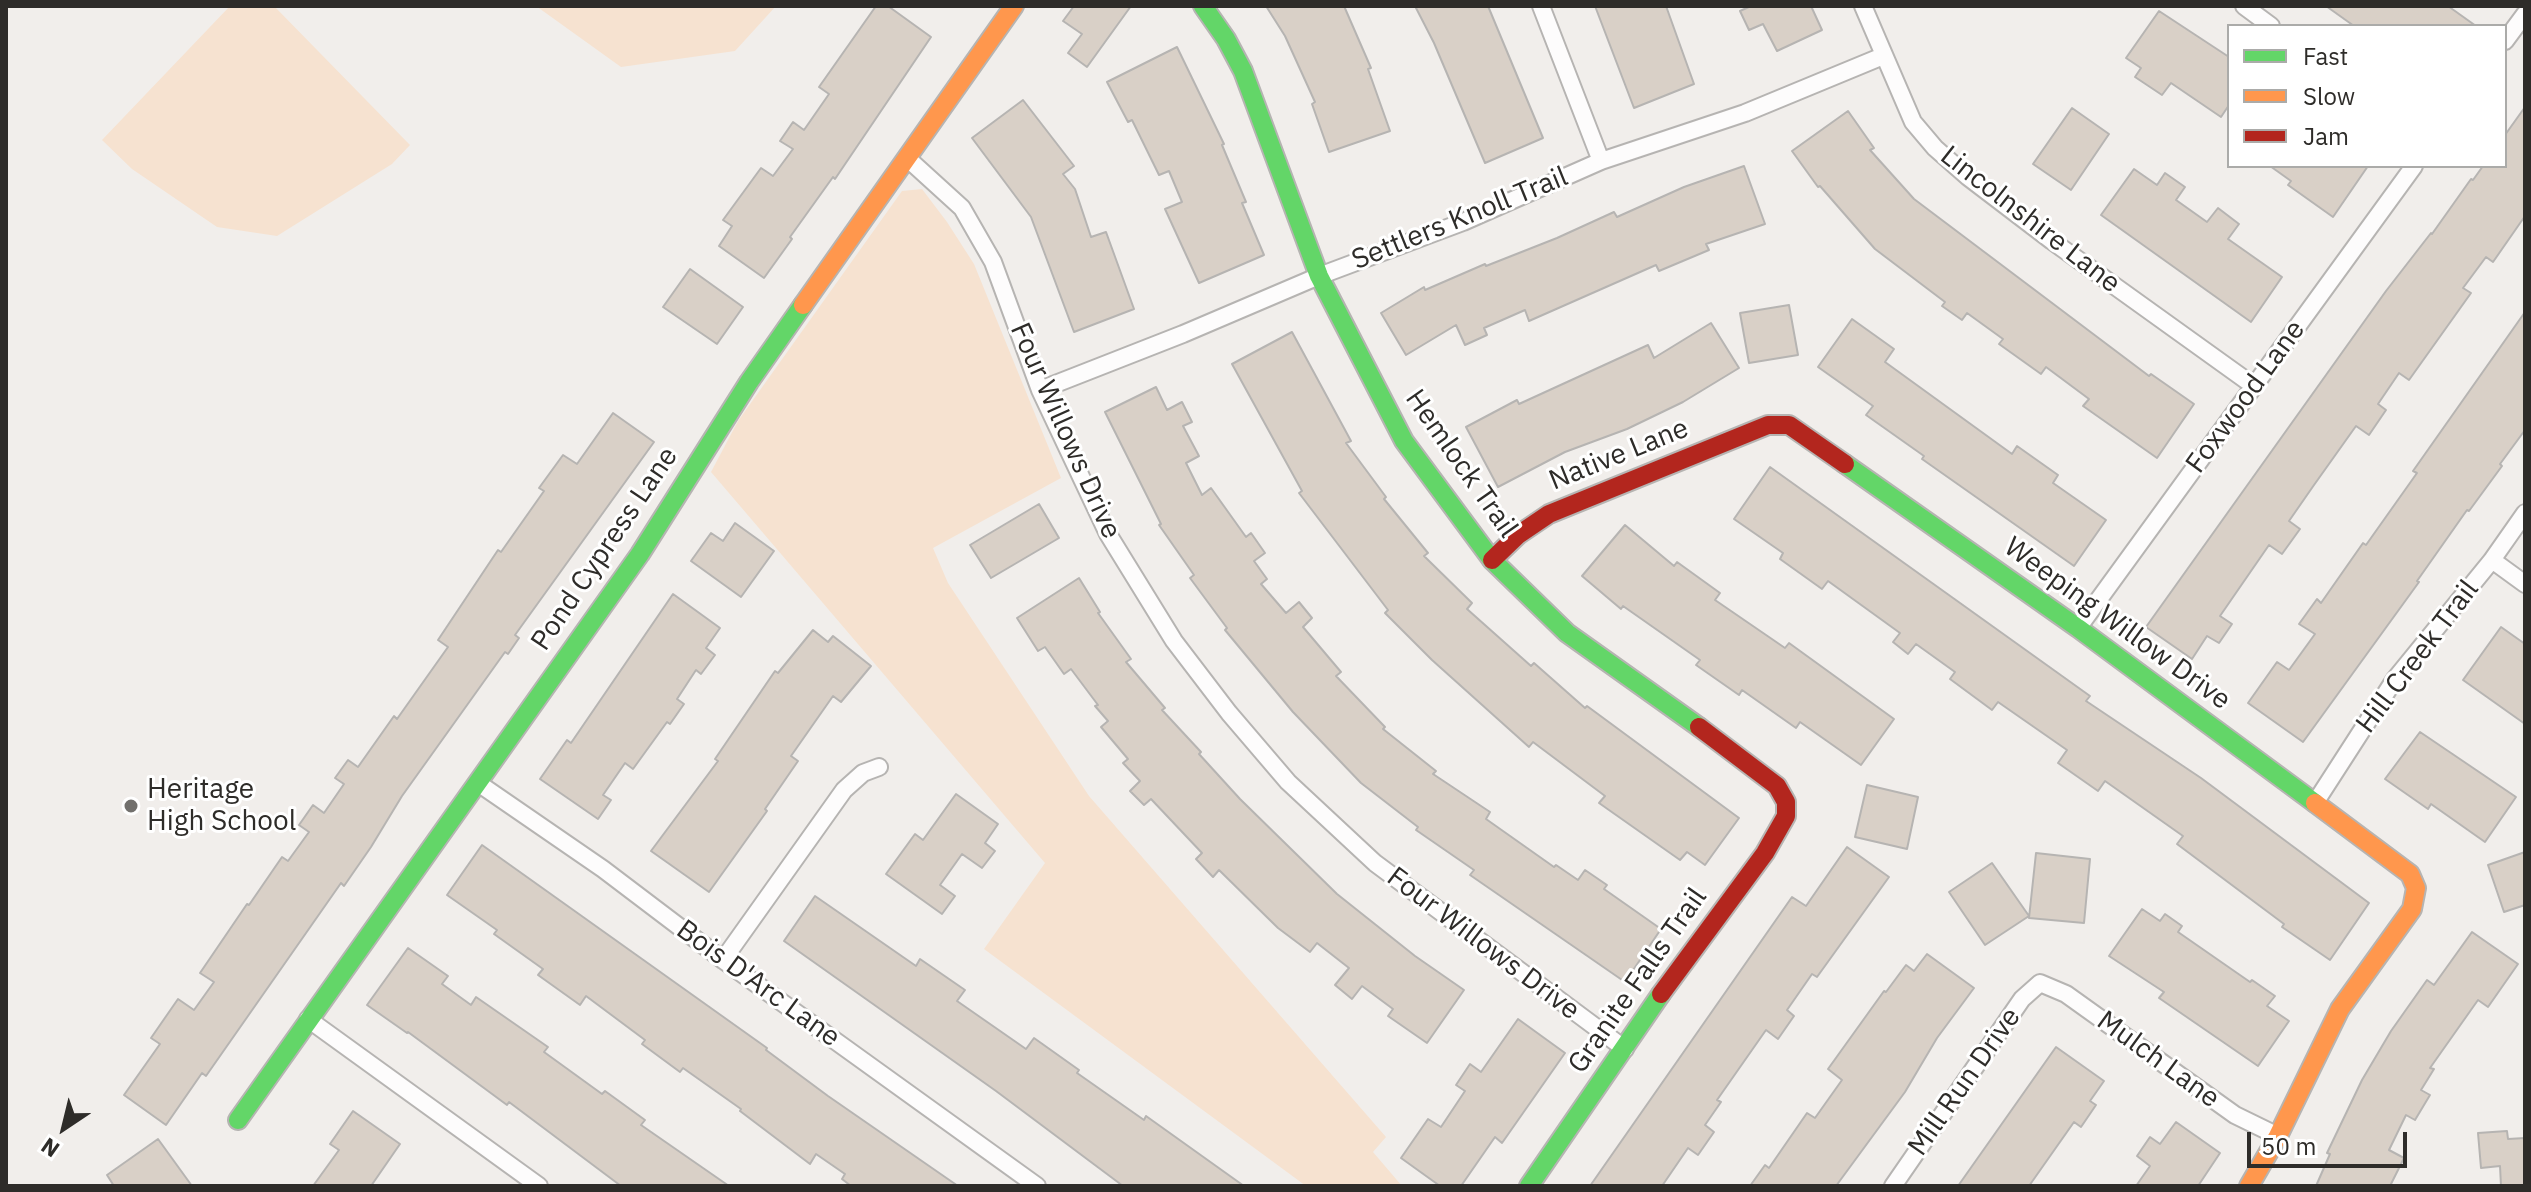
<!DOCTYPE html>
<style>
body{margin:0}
#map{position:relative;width:2531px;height:1192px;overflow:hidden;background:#f1eeeb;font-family:"IBM Plex Sans",sans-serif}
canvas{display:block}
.frame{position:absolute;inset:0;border:8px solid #2e2c29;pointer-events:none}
.legend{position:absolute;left:2227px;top:24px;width:280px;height:144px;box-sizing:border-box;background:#fff;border:2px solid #ababa9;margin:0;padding:10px 14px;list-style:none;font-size:24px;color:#2e2c29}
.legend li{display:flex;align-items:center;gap:16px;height:40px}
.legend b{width:40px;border:2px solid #ababa9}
.north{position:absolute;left:24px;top:1088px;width:80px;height:80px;-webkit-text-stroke:6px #fff;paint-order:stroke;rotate:215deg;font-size:22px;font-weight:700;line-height:32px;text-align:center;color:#2e2c29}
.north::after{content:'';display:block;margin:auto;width:28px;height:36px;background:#2e2c29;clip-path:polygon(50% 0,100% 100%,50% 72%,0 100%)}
.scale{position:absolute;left:2247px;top:1132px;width:160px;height:36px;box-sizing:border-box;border:4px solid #2e2c29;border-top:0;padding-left:10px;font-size:24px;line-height:28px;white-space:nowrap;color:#2e2c29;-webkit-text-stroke:6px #fff;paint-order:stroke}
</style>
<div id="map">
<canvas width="2531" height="1192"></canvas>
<div class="frame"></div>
<ul class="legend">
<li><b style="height:10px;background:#63d668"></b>Fast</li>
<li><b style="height:10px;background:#ff974d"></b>Slow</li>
<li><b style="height:10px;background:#b3261e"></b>Jam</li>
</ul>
<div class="north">N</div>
<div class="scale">50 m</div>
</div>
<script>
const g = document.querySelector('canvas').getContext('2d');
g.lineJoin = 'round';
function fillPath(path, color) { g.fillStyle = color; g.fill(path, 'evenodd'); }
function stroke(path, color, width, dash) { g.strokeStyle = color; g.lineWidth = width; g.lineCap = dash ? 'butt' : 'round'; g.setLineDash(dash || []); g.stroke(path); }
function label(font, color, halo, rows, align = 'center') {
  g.font = font + ' "IBM Plex Sans",sans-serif'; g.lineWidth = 6; g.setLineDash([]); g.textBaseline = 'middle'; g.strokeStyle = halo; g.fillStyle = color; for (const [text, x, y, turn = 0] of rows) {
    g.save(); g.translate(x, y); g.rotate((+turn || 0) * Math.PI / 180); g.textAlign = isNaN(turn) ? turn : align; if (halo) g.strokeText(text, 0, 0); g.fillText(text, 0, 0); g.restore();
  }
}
const green = new Path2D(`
 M230,6H274L410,145L392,164L277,236L217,227L132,169L102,140Z
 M536,6H776L735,51L621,67Z
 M922,189L947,222L974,264L1061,478L933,548L948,583L1089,796L1386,1137L1373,1152L1402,1186H1306L984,949L1045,863L711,472L738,421L902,191Z`);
const building = new Path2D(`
 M876,6H888L931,37L835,179L833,177L790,237L792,239L764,278L719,246L732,226L723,220L761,168L773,176L793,149L780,141L793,122L804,130L829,94L819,87Z
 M1074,6H1131L1087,67L1068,53L1082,34L1063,21Z
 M1266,6H1344L1371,68L1368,69L1390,131L1329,152L1312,104L1315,102L1285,36Z
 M1415,6H1488L1543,138L1485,163L1434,43Z
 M1595,6H1666L1694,84L1634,108Z
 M1751,6H1811L1822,30L1777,51L1763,24L1749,30L1740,11Z
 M2326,6H2448L2476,26H2354Z
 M2159,11L2229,57V105L2221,117L2171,83L2162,95L2135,77L2141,68L2126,58Z
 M1177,47L1224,144L1222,145L1246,202L1242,203L1264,255L1199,283L1165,209L1182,202L1169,171L1159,175L1132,120L1128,122L1107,82Z
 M1023,100L1074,166L1063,174L1075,189L1091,237L1106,232L1134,309L1074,332L1031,217L972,138Z
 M2525,107V216L2493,262L2486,257L2463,288L2471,293L2409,380L2399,373L2378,404L2386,410L2369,435L2356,426L2314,485L2289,521L2300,529L2282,554L2269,545L2220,616L2232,624L2219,643L2207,636L2192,659L2146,627L2386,291L2431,233L2432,234L2471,179L2473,180L2483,166H2505V135Z
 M2072,108L2109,134L2071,190L2033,164Z
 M1848,111L1874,148L1870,150L1914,199L2149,376L2151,374L2194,404L2157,458L2083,406L2089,399L2046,367L2041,374L1999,344L2003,339L1967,313L1962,320L1942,306L1945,302L1875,249L1820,186L1818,187L1792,151Z
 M1744,166L1765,224L1706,244L1709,250L1659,271L1656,265L1529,321L1525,310L1484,328L1487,335L1465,345L1456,325L1406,355L1381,313L1424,287L1425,290L1485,264L1486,266L1557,238L1614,212L1617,217L1684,187Z
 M2270,166H2368L2333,217L2288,185L2291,181Z
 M2134,169L2157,185L2165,173L2185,187L2176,200L2207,222L2218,208L2239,224L2228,239L2282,277L2251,322L2101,215Z
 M690,269L743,307L717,344L663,307Z
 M1789,305L1798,355L1749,363L1740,313Z
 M2525,312V430L2500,464L2502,466L2469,511L2467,510L2417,581L2419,582L2303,742L2248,703L2277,662L2289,670L2315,634L2299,624L2317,599L2321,603L2363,543L2366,545L2417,473L2413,471Z
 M1852,319L1894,349L1885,362L2012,454L2017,446L2058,475L2053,483L2106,520L2074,566L1922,459L1924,456L1866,415L1873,406L1818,367Z
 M1711,323L1739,368L1683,402L1627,429L1565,452L1498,487L1466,427L1517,400L1519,404L1648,345L1654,358Z
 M1292,332L1351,441L1346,443L1386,497L1384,499L1428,553L1424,556L1472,603L1467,609L1531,666L1534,663L1585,708L1587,706L1739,818L1705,865L1687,852L1680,860L1599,803L1605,796L1533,742L1529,747L1432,660L1385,613L1388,610L1299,493L1302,491L1232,364Z
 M1156,387L1167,410L1182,402L1192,422L1183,426L1199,456L1186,463L1202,495L1211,488L1246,537L1251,533L1265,553L1254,561L1267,579L1261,584L1286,613L1299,602L1312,618L1303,627L1341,672L1336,676L1385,727L1383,729L1436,771L1433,774L1490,812L1486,819L1554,867L1556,865L1578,880L1585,870L1607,885L1604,889L1661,929L1625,982L1470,875L1474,870L1416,830L1418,827L1361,783L1293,712L1225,630L1227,628L1190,578L1194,575L1159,525L1161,524L1105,412Z
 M613,413L654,442L515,635L519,638L508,654L505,652L402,796L371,847L344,886L341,883L206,1076L202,1073L166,1125L124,1095L160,1044L151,1038L178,999L194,1010L214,982L200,973L247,904L249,905L282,857L288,861L309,832L299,825L313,805L324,813L344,784L335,778L348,760L358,767L394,716L397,719L448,647L438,640L498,550L501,552L544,491L539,488L563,455L577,464Z
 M1770,467L2090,696L2086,701L2201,778L2369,903L2330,960L2282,927L2284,924L2177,844L2183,836L2105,781L2098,791L2058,763L2067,750L1998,702L1992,710L1950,679L1955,672L1916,644L1908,654L1893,642L1900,633L1828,581L1822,589L1780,559L1783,553L1734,519Z
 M1039,504L1059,538L991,578L970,545Z
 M735,523L774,551L741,597L691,561L711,533L723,541Z
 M1625,525L1674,566L1677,562L1720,593L1715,600L1785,648L1789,643L1894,719L1861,765L1800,722L1796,728L1742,690L1739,695L1696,665L1700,660L1623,606L1621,609L1582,576Z
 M1079,578L1100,612L1098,613L1131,659L1126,662L1165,708L1162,710L1201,752L1199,754L1240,799L1337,894L1415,956L1464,990L1427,1043L1388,1016L1393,1009L1362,986L1352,999L1335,985L1349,968L1317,943L1310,952L1278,928L1219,870L1213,877L1196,859L1202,853L1151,799L1144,805L1130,791L1140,781L1123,763L1128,759L1101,727L1108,721L1095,706L1098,705L1071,669L1064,674L1045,647L1038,651L1017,618Z
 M673,594L720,628L706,648L715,655L701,674L696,670L677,699L684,704L670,724L667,722L633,769L625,763L603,795L611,800L598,819L540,779L567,740L571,743Z
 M2501,627L2525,644V724L2463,680Z
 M813,630L828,642L833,636L871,666L841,702L833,696L791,756L798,761L765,809L767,811L709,892L651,851L718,761L715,759L775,671L778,673Z
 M2420,732L2516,797L2485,842L2431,804L2428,809L2385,779Z
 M1867,785L1918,797L1907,849L1855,837Z
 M956,794L998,824L985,843L995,851L982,868L962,854L940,885L955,896L942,914L886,874L915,834L923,840Z
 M482,845L767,1048L766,1050L828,1096L958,1186H851L842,1179L845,1174L816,1154L810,1164L740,1111L741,1109L683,1068L680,1072L642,1044L645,1040L586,996L580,1005L538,975L543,969L494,934L497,930L447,895Z
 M1847,847L1889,877L1817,977L1812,974L1787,1010L1794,1016L1778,1039L1766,1030L1717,1100L1721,1102L1705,1125L1714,1132L1698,1155L1688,1148L1662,1186H1590L1792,897L1806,906Z
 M2525,852V905L2504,912L2488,865Z
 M2036,853L2090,859L2084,923L2029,918Z
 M1992,863L2029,916L1985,945L1949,892Z
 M815,896L916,966L920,959L965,990L957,1001L1026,1049L1034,1038L1079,1070L1077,1073L1144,1120L1146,1116L1244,1186H1123L996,1091L784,941Z
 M2142,909L2160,921L2165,914L2182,926L2178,932L2250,982L2252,980L2275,996L2267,1006L2289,1021L2258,1066L2159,998L2164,992L2109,956Z
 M2472,932L2518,964L2488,1007L2478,1000L2430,1068L2434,1069L2421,1090L2430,1095L2415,1120L2406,1115L2389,1150L2404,1158L2390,1186H2316L2330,1154L2327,1153L2362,1080L2391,1031L2427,980L2434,985Z
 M408,948L448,976L442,984L471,1005L476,997L548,1047L544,1052L602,1094L605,1091L645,1120L641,1125L729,1186H621L509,1102L507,1105L408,1032L407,1033L367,1005Z
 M1927,954L1974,988L1937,1038L1905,1092L1836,1186H1750L1765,1165L1769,1168L1807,1113L1815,1118L1842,1080L1828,1069L1884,991L1886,992L1906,965L1914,971Z
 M1518,1019L1565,1053L1502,1143L1495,1137L1461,1186H1440L1401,1158L1428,1119L1441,1127L1465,1091L1456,1085L1470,1064L1481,1072Z
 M2056,1047L2104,1081L2090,1101L2096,1105L2081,1127L2074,1122L2029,1186H1958Z
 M353,1111L400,1144L371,1186H313L339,1150L330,1144Z
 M2176,1122L2220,1153L2198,1186H2136L2150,1166L2137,1156L2150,1137L2160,1144Z
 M2507,1131L2508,1139L2525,1138V1186H2501L2500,1166L2481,1168L2478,1133Z
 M158,1139L192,1186H114L107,1175Z`);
const street = new Path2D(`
 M1541,6L1601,161
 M1863,6L1913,122L1935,148L1968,177L2052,241L2254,386
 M2244,6L2271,26
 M2505,41L2525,14
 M907,158L962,208L993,262L1040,390L1108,534L1174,641L1229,713L1288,782L1375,863L1625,1049
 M1040,390L1183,334L1319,276L1463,222L1601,161L1745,113L1883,56
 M2492,560L2525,584
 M2078,628L2414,166
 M478,783L603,869L723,960L1037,1186
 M2315,803L2395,679L2492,560L2525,513
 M723,960L844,790L863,773L879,767
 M308,1019L539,1186
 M1893,1186L2022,999L2040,983L2066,994L2235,1115L2278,1136`);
const fast = new Path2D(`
 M1203,6L1226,39L1243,71L1319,276L1404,441L1492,560L1567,633L1699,727
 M1845,464L2078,628L2315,803
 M238,1120L640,554L749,382L803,305
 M1529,1186L1661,994`);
const slow = new Path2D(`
 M803,305L1014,6
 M2249,1186L2278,1136L2340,1009L2412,909L2416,888L2410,874L2315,803`);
const jam = new Path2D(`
 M1492,560L1518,535L1549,514L1768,425H1789L1845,464
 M1661,994L1765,853L1786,816V802L1777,786L1699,727`);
const markers = [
 [131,806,8,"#72706d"]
];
const streetNames = [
 ["Settlers Knoll Trail",1460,219,-22],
 ["Lincolnshire Lane",2030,220,38],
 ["Foxwood Lane",2246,397,-54],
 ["Four Willows Drive",1065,431,66],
 ["Native Lane",1619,455,-22],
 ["Hemlock Trail",1461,464,55],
 ["Pond Cypress Lane",605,549,-56],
 ["Weeping Willow Drive",2117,624,36],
 ["Hill Creek Trail",2418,657,-53],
 ["Four Willows Drive",1483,944,37],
 ["Granite Falls Trail",1638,981,-55],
 ["Bois D'Arc Lane",758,984,36],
 ["Mulch Lane",2158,1060,36],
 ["Mill Run Drive",1965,1082,-55]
];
const poiNames = [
 ["Heritage",147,790],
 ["High School",147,822]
];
fillPath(green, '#f6e2d0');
fillPath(building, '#d9d0c7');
stroke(building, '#b6b4b2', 2);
stroke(street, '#b6b4b2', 20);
stroke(fast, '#b6b4b2', 22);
stroke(slow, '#b6b4b2', 22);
stroke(jam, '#b6b4b2', 22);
stroke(street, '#fdfcfc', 16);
stroke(fast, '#63d668', 18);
stroke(slow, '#ff974d', 18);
stroke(jam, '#b3261e', 18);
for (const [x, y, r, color] of markers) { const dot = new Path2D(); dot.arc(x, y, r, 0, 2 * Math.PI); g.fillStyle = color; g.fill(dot); stroke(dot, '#fff', 3); }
label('28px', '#2e2c29', '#fff', streetNames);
label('28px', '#2e2c29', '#fff', poiNames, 'left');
</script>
